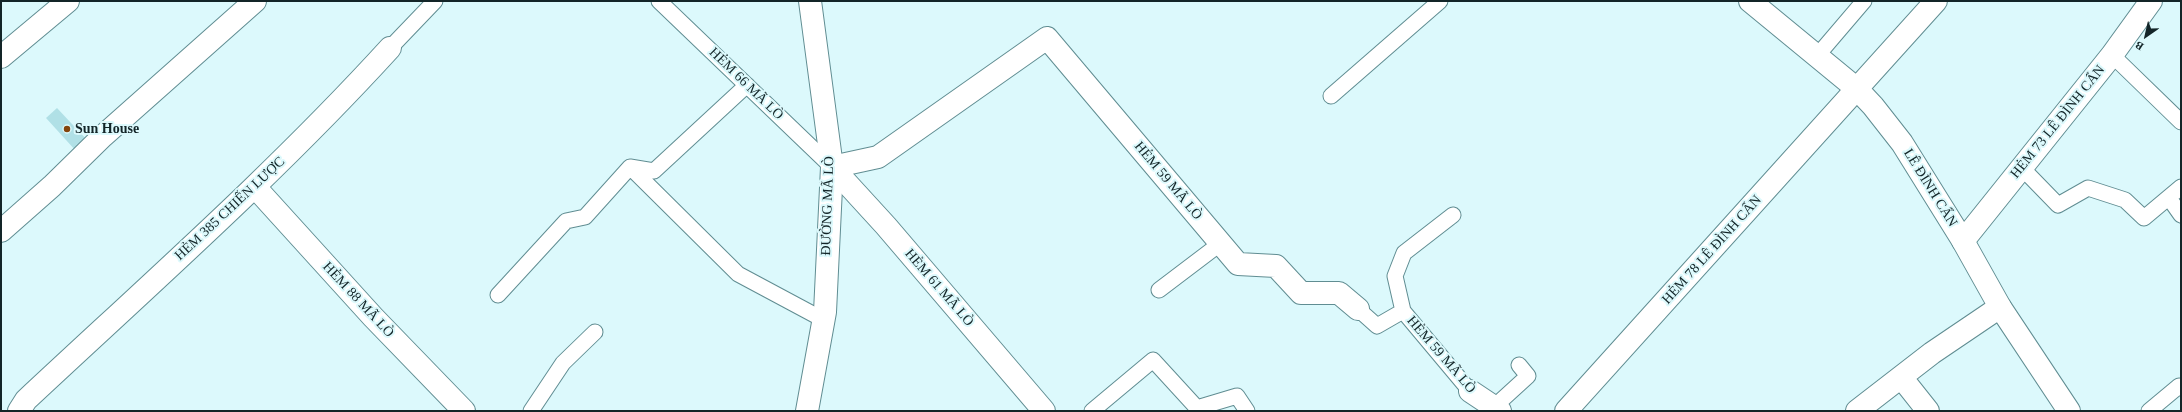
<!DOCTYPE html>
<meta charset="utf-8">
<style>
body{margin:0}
#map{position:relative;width:2182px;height:412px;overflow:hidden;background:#dcf9fc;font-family:"Times New Roman",serif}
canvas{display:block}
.frame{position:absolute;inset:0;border:2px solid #132528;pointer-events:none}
.north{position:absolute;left:2126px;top:16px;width:40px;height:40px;-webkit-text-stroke:3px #dcf9fc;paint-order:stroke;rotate:214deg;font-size:11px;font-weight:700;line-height:16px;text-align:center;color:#132528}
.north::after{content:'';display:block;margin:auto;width:14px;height:18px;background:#132528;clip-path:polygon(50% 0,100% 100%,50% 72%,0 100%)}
</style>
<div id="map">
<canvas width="2182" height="412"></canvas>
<div class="frame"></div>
<div class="north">B</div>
</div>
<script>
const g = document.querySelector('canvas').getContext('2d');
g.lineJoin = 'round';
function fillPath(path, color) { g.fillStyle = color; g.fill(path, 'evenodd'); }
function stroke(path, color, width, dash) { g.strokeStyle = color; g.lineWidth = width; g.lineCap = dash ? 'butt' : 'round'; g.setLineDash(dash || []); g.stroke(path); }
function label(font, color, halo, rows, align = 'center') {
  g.font = font + ' "Times New Roman",serif'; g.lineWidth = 4; g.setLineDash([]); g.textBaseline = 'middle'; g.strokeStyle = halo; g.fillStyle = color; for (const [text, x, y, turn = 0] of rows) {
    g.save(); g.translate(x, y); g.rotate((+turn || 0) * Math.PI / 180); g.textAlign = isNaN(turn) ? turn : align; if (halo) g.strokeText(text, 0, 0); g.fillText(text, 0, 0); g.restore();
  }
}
const building = new Path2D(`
 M57,108L88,141L76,151L46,118Z`);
const lane = new Path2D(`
 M659,1L832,167
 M390,48L435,1
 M2112,55L2181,122
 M1817,56L1864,1
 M1331,96L1440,1
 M630,167L738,274L824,320
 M2022,168L2058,205L2088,188L2125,200L2144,218L2181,187
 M2169,198L2181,215
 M1159,290L1221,243
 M498,295L566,221L585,217L630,167L654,171L747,85
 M1358,309L1377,326L1403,311L1470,391
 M1403,311L1395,276L1404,253L1453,215
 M1494,407L1528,376L1519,365
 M531,411L563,363L595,332
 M1092,411L1153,360L1197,408L1237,396L1247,411
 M2149,411L2179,386L2181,388`);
const street = new Path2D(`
 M1,57L68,1
 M832,167L878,157L1047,38L1238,264L1276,266L1301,293H1339L1358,309
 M832,167L886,226L1044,411
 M255,187L373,317L464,411
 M1,231L52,186L103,136L255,1
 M1963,241L2112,55L2151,1
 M1901,377L1928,411
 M1470,391L1500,411
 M19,411L26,400C149,285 276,173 390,48
 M1566,411L1936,1
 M1857,411L1932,353L2000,307`);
const secondary = new Path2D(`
 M1750,1L1857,89L1873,106L1902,143L1963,241L2000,307L2069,411
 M807,411L825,312L832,167L810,1`);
const markers = [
 [67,129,4,"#84440b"]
];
const streetNames = [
 ["HẺM 66 MÃ LÒ",746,84,44],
 ["HẺM 73 LÊ ĐÌNH CẨN",2058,122,-51],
 ["HẺM 59 MÃ LÒ",1168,181,50],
 ["LÊ ĐÌNH CẨN",1930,188,58],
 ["ĐƯỜNG MÃ LÒ",828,206,-88],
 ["HẺM 385 CHIẾN LƯỢC",230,209,-43],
 ["HẺM 78 LÊ ĐÌNH CẨN",1712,250,-48],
 ["HẺM 61 MÃ LÒ",939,288,49],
 ["HẺM 88 MÃ LÒ",358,300,47],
 ["HẺM 59 MÃ LÒ",1441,355,49]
];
const poiNames = [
 ["Sun House",75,129]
];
fillPath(building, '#b0e0e6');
stroke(lane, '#608d92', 17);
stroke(street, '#608d92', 24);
stroke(secondary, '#608d92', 24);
stroke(lane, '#fff', 15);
stroke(street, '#fff', 22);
stroke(secondary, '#fff', 22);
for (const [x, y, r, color] of markers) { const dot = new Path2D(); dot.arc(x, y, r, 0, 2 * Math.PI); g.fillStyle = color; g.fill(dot); stroke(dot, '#dcf9fc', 1.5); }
label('14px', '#132528', '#dcf9fc', streetNames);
label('bold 14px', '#132528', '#dcf9fc', poiNames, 'left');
</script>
